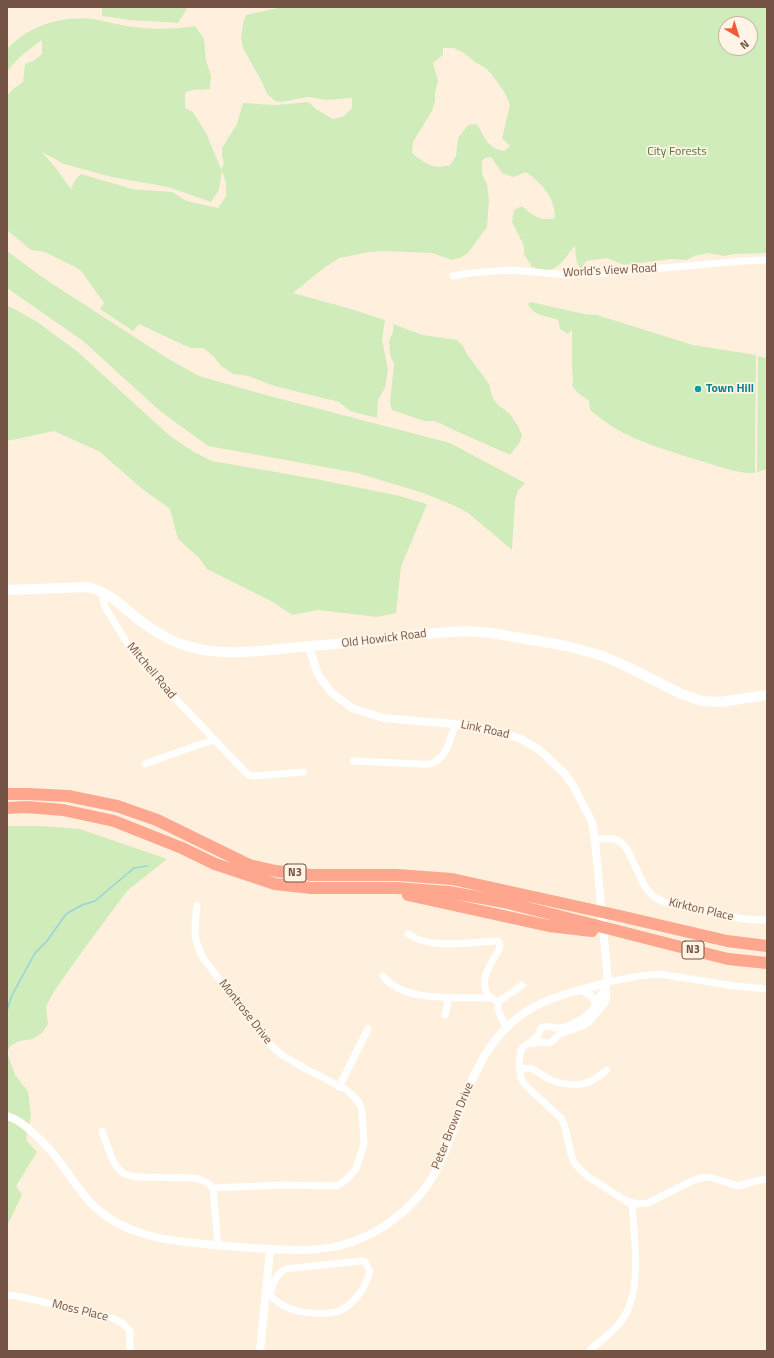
<!DOCTYPE html>
<style>
body{margin:0}
#map{position:relative;width:774px;height:1358px;overflow:hidden;background:#fef0dd;font-family:"Titillium Web",sans-serif}
canvas{display:block}
.frame{position:absolute;inset:0;border:8px solid #755344;pointer-events:none}
.north{position:absolute;left:718px;top:16px;width:40px;height:40px;box-sizing:border-box;background:#fff4e5;border:1px solid #c8b4a5;border-radius:50%;rotate:142deg;font-size:11px;font-weight:700;line-height:16px;text-align:center;color:#755344}
.north::after{content:'';display:block;margin:auto;width:14px;height:18px;background:#f25a37;clip-path:polygon(50% 0,100% 100%,50% 72%,0 100%)}
</style>
<div id="map">
<canvas width="774" height="1358"></canvas>
<div class="frame"></div>
<div class="north">N</div>
</div>
<script>
const g = document.querySelector('canvas').getContext('2d');
g.lineJoin = 'round';
function fillPath(path, color) { g.fillStyle = color; g.fill(path, 'evenodd'); }
function stroke(path, color, width, dash) { g.strokeStyle = color; g.lineWidth = width; g.lineCap = dash ? 'butt' : 'round'; g.setLineDash(dash || []); g.stroke(path); }
function label(font, color, halo, rows, align = 'center') {
  g.font = font + ' "Titillium Web",sans-serif'; g.lineWidth = 3.5; g.setLineDash([]); g.textBaseline = 'middle'; g.strokeStyle = halo; g.fillStyle = color; for (const [text, x, y, turn = 0] of rows) {
    g.save(); g.translate(x, y); g.rotate((+turn || 0) * Math.PI / 180); g.textAlign = isNaN(turn) ? turn : align; if (halo) g.strokeText(text, 0, 0); g.fillText(text, 0, 0); g.restore();
  }
}
const green = new Path2D(`
 M102,7H188L178,23L130,20L102,16Z
 M282,7H767V253L734,254L724,256L708,253L694,256L687,260L671,259L624,265L607,258L586,261L582,270C575,263 576,256 575,246C567,254 561,268 549,270C544,271 537,268 532,267L524,254V246L512,222L514,210L522,206C532,215 541,222 555,218C555,197 542,184 526,172L513,177L502,173L491,157L485,158L482,161V174L487,184L489,200L487,227L468,253L460,258L452,260L432,253L383,251L369,252L340,258L327,266L315,275L293,293L351,309L385,320L382,339L388,370L385,388L378,400L377,418L350,411L339,402L274,386L248,376L233,374L221,366L213,356L203,348H190L139,324L133,331L100,309L104,303L81,271L75,267L45,252L31,250L7,230V96L13,89L23,82L25,64L35,60L42,54V40L22,55L7,71V49C28,26 62,15 93,19C107,21 120,26 135,27C155,30 175,29 195,26L204,39L206,60L211,75L210,89C202,90 192,88 185,93V108L193,112L207,135L221,169L224,163L222,157V148L237,124L243,103L276,105L308,102L316,109L333,119L344,116L352,108V98L327,100L308,97L281,102L275,101L267,94L262,82L243,48L241,37L243,23L246,15ZM726,24H750V48H726ZM443,48H454L464,53L475,62L487,69L495,79L505,93L510,105L502,138L510,146L504,151C488,149 484,136 477,124L468,125L458,138L456,156L450,165C433,170 426,164 412,153L413,142L432,111L435,101V93L438,81L433,63L443,55ZM42,152L64,164L112,177L168,187L211,202L219,190L222,171L226,183V196L218,208L187,201L172,192L132,189L81,174L75,180L71,189L55,167Z
 M7,251L45,279L167,358L199,376L266,395L450,443L525,483L518,491L515,500L512,550L468,513L453,505L423,493L357,473L208,446L160,411L83,341L7,288Z
 M531,302L584,314L597,315L693,345L756,355L755,473C737,474 718,466 701,461C670,451 634,442 607,423C601,419 595,414 590,410L589,401L578,393L572,386L573,379L572,371V330L568,334L560,329L558,320C547,316 533,316 528,304Z
 M7,305L36,321L78,352L170,436L194,452L212,461L316,479L400,496L427,504L401,567L396,613L377,617L318,610L292,615L273,602L207,569L199,558L178,539L170,509L141,488L100,452L54,431L7,441Z
 M393,324L423,335L457,340L463,346L467,354L489,384L492,396L497,404L510,414L518,426L522,435L520,442L510,455L454,430L435,421H424L392,410L390,403L394,364L390,355L389,341L393,332Z
 M758,356L767,358V469L757,472Z
 M7,826H42L80,829L167,859L127,891L76,960L55,990L46,1006L48,1024L42,1033L33,1039L19,1041L10,1046L7,1052L15,1075L28,1091L31,1115L26,1140L37,1152L16,1186L22,1195L7,1226Z`);
const stream = new Path2D(`
 M7,1010L12,995L35,953L47,941L66,914L82,905L95,901L134,868L147,866`);
const minor = new Path2D(`
 M453,276L470,273L510,270L566,275L606,273L743,261L767,260
 M105,593L103,599L105,607L132,651L139,660L244,771L249,775L254,776L303,772
 M353,761L421,764C424,764 427,764 430,764C446,760 451,738 455,724
 M145,764L198,745L214,740
 M595,840C602,839 610,837 617,840C634,848 637,886 656,898C669,906 683,906 697,909C721,914 742,921 767,920
 M197,906C194,927 193,939 203,958L267,1042L282,1055L304,1068L347,1090L356,1099L360,1105L362,1112L364,1144L356,1169L346,1180L337,1186L282,1185L213,1188
 M408,934C431,950 470,942 497,941L499,942L500,947C494,962 475,980 490,997C492,999 495,1000 498,1002
 M383,976C405,1004 458,996 491,998
 M767,989L735,986L659,974L639,976L608,982C606,990 605,989 601,994C598,997 599,1000 597,1003C591,1016 572,1026 559,1028C552,1029 548,1024 541,1028L537,1037L523,1047L521,1050L519,1062L521,1078L526,1086L561,1118L565,1127L571,1155L575,1164L587,1176L626,1201L637,1204L648,1203L692,1181L700,1178L709,1177L738,1186L760,1180L767,1179
 M445,1015L447,1007L448,997
 M506,1028L498,1009V1002L522,985
 M528,1044L541,1042L548,1043H550L560,1034L580,1027L589,1022L605,1003L607,997L606,990
 M519,1069C536,1066 534,1071 547,1078C558,1084 577,1087 589,1082C596,1079 601,1074 607,1070
 M339,1087L368,1029
 M102,1131C107,1143 112,1166 123,1173C128,1176 133,1176 139,1177L195,1178C203,1179 208,1183 213,1188L218,1245
 M7,1295L17,1296L112,1318L121,1322L130,1331V1351
 M265,1296H270C277,1301 283,1307 291,1309C303,1313 330,1316 341,1310C355,1303 366,1287 370,1271L365,1262L361,1261L285,1269C276,1274 272,1286 270,1296
 M589,1351C600,1341 614,1332 622,1320C643,1291 634,1236 632,1203`);
const tertiary = new Path2D(`
 M580,990C589,993 593,996 596,1005
 M7,1116C17,1119 25,1125 33,1133C45,1143 55,1155 64,1168C74,1181 83,1197 96,1208C109,1220 127,1229 144,1234C169,1242 198,1243 225,1246C251,1248 277,1250 303,1250C315,1249 327,1249 338,1246C383,1235 422,1203 441,1161C461,1116 470,1064 506,1028C521,1013 542,1001 563,995C578,990 593,987 608,982L595,840L592,822L573,785L565,774L544,754L535,747L519,738L492,730L455,724L383,718L352,708L332,693L322,680L317,672L309,647
 M260,1351L270,1250`);
const secondary = new Path2D(`
 M7,590L88,587C109,592 123,607 139,620C151,629 164,637 178,643C217,658 259,651 299,647C327,645 356,642 384,640L401,636L437,633L466,631L491,633L567,646L603,656L630,668L681,694L702,701L720,702L767,695`);
const motorway = new Path2D(`
 M7,794H28L68,796L117,806L157,820L249,865L276,871L311,875H397L452,879L620,916L727,941L767,946
 M7,808L26,807L63,810L114,821L182,848L215,864L275,884L311,888H396L449,892L504,902L728,959L767,963
 M408,895L549,926L592,931`);
const markers = [
 [698,389,4,"#0f9aa8"]
];
const shields = [
 [295,873,22],
 [693,950,22]
];
const shieldNames = [
 ["N3",295,873],
 ["N3",693,950]
];
const parkNames = [
 ["City Forests",677,152]
];
const streetNames = [
 ["World's View Road",610,271,-3],
 ["Old Howick Road",384,639,-7],
 ["Mitchell Road",151,671,50],
 ["Link Road",485,730,12],
 ["Kirkton Place",701,910,13],
 ["Montrose Drive",245,1012,52],
 ["Peter Brown Drive",453,1126,-68],
 ["Moss Place",80,1311,14]
];
const cultureNames = [
 ["Town Hill",706,389]
];
fillPath(green, '#d1ecbb');
stroke(stream, '#96d3db', 1.5);
stroke(minor, '#fff', 7);
stroke(tertiary, '#fff', 8);
stroke(secondary, '#fff', 10);
stroke(motorway, '#fea78e', 12);
for (const [x, y, r, color] of markers) { const dot = new Path2D(); dot.arc(x, y, r, 0, 2 * Math.PI); g.fillStyle = color; g.fill(dot); stroke(dot, '#fff4e5', 1.5); }
for (const [x, y, w] of shields) { const box = new Path2D(); box.roundRect(x - w / 2, y - 9, w, 18, 3); g.fillStyle = '#fff4e5'; g.fill(box); stroke(box, '#755344', 1); }
label('bold 11px', '#755344', null, shieldNames);
label('12px', '#4d7639', '#fff4e5', parkNames);
label('12px', '#755344', '#fff4e5', streetNames);
label('bold 12px', '#0d838f', '#fff4e5', cultureNames, 'left');
</script>
